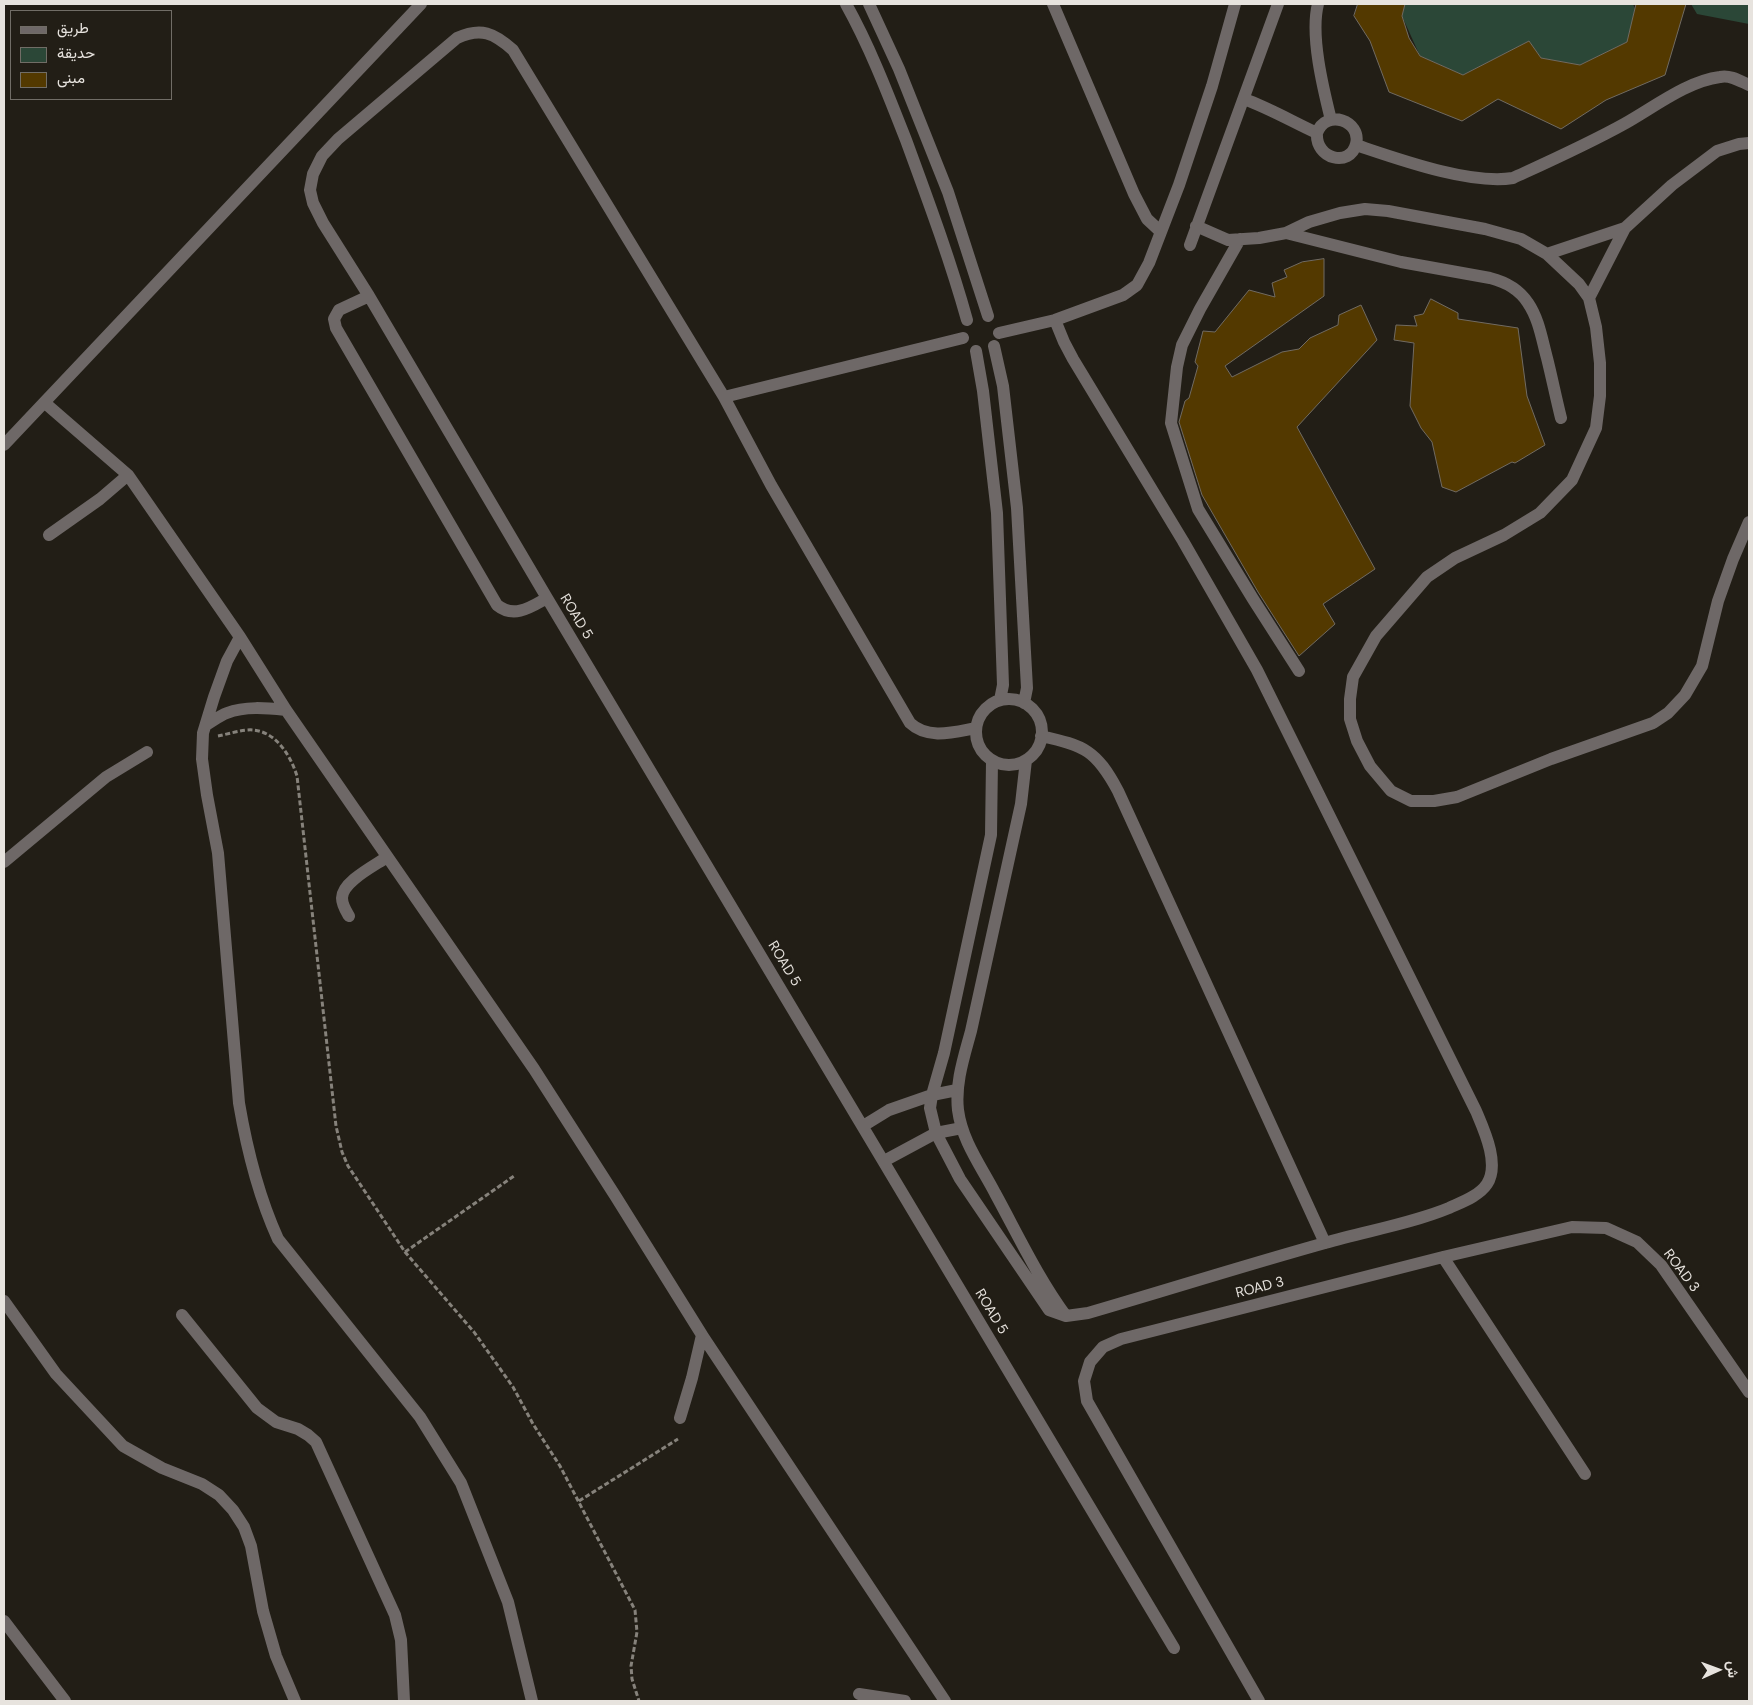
<!DOCTYPE html>
<meta charset="utf-8">
<style>
body{margin:0}
#map{position:relative;width:1753px;height:1705px;overflow:hidden;background:#221e16;font-family:"DM Sans",Vazirmatn,sans-serif}
canvas{display:block}
.frame{position:absolute;inset:0;border:5px solid #e7e3de;pointer-events:none}
.legend{position:absolute;left:10px;top:10px;width:162px;height:90px;box-sizing:border-box;background:#221e16;border:1px solid #716d66;margin:0;padding:6px 9px;list-style:none;font-size:15px;color:#e7e3de}
.legend li{display:flex;align-items:center;gap:10px;height:25px}
.legend b{width:25px;border:1px solid #716d66}
.north{position:absolute;left:1693px;top:1645px;width:50px;height:50px;-webkit-text-stroke:4px #221e16;paint-order:stroke;rotate:88deg;font-size:14px;font-weight:700;line-height:20px;text-align:center;color:#e7e3de}
.north::after{content:'';display:block;margin:auto;width:18px;height:22px;background:#e7e3de;clip-path:polygon(50% 0,100% 100%,50% 72%,0 100%)}
</style>
<div id="map">
<canvas width="1753" height="1705"></canvas>
<div class="frame"></div>
<ul class="legend">
<li><b style="height:6px;background:#6e6867"></b>طريق</li>
<li><b style="height:14px;background:#2b4737"></b>حديقة</li>
<li><b style="height:14px;background:#533900"></b>مبنى</li>
</ul>
<div class="north">ش</div>
</div>
<script>
const g = document.querySelector('canvas').getContext('2d');
g.lineJoin = 'round';
function fillPath(path, color) { g.fillStyle = color; g.fill(path, 'evenodd'); }
function stroke(path, color, width, dash) { g.strokeStyle = color; g.lineWidth = width; g.lineCap = dash ? 'butt' : 'round'; g.setLineDash(dash || []); g.stroke(path); }
function label(font, color, halo, rows, align = 'center') {
  g.font = font + ' "DM Sans",sans-serif'; g.lineWidth = 4; g.setLineDash([]); g.textBaseline = 'middle'; g.strokeStyle = halo; g.fillStyle = color; for (const [text, x, y, turn = 0] of rows) {
    g.save(); g.translate(x, y); g.rotate((+turn || 0) * Math.PI / 180); g.textAlign = isNaN(turn) ? turn : align; if (halo) g.strokeText(text, 0, 0); g.fillText(text, 0, 0); g.restore();
  }
}
const green = new Path2D(`
 M1405,4H1633L1635,9L1627,42L1580,65L1541,58L1529,41L1463,75L1420,56L1402,16Z
 M1691,4H1749V24L1697,14Z`);
const building = new Path2D(`
 M1358,4H1405L1402,16L1409,38L1420,56L1463,75L1529,41L1541,58L1580,65L1627,42L1636,4H1686L1665,75L1606,100L1561,129L1498,99L1462,121L1389,92L1370,41L1354,16Z
 M1324,259V296L1225,366L1232,377L1282,352L1299,349L1310,338L1338,325L1339,315L1361,305L1377,340L1297,427L1375,569L1323,604L1335,624L1299,656L1258,592L1202,495L1179,422L1185,401L1189,398L1198,366L1195,362L1203,331L1215,332L1249,290L1275,297L1272,283L1287,277L1284,270L1302,262Z
 M1431,299L1458,313V319L1518,328L1527,396L1545,445L1515,463L1512,462L1456,492L1442,487L1432,442L1421,428L1410,406L1414,343L1394,340L1396,325L1417,326L1414,316L1423,314Z`);
const path = new Path2D(`
 M218,736C228,734 244,729 253,730C277,732 291,757 297,776L336,1126L342,1152L348,1166L405,1252L474,1332L513,1387L533,1424L560,1466L635,1610L637,1632L631,1666L632,1679L639,1701
 M405,1252L514,1176
 M579,1501L678,1439`);
const minor = new Path2D(`
 M846,4C870,47 888,94 906,140C928,200 950,259 967,320
 M869,4L899,69L948,192L988,316
 M1053,4L1134,194L1147,219L1161,232
 M1318,4C1310,35 1323,88 1331,120
 M1244,99C1269,108 1293,122 1317,133C1315,159 1350,168 1356,144C1362,121 1326,108 1317,133
 M1356,145C1398,159 1470,185 1513,178C1550,161 1588,144 1624,124C1653,108 1687,81 1720,77C1731,75 1740,81 1749,85
 M1196,226L1228,240L1259,238L1286,233L1309,222L1340,213L1365,209L1388,211L1485,229L1521,239L1547,254L1579,284L1589,298L1596,327L1600,363V396L1596,428L1572,480L1540,513L1504,535L1455,558L1427,577L1376,636L1353,677L1350,699V719L1357,741L1370,766L1391,791L1411,801H1434L1457,797L1551,759L1653,723L1668,713L1685,695L1702,666L1718,601L1733,559L1749,522
 M1286,233L1401,262L1490,278C1506,282 1519,289 1528,303C1539,319 1542,340 1547,358C1552,378 1556,398 1561,418
 M1240,239L1200,309L1182,345L1177,367L1171,423L1198,509L1253,599L1299,671
 M1190,245L1278,4
 M1547,254L1625,228
 M369,296L339,310L334,319L336,328L497,605C514,619 531,607 547,598
 M1589,298L1625,228L1672,185L1717,151L1739,144L1749,143
 M999,333L1055,320L1123,295L1137,285L1149,263L1179,185L1212,86L1235,4
 M994,346L1003,386L1017,508L1027,688L1024,703
 M976,351L983,391L997,513L1003,685L1000,700
 M724,397L963,338
 M45,403L128,475L240,637L286,710L534,1069L616,1197L702,1335L945,1701
 M4,445L421,4
 M49,535L100,499L128,475
 M240,637L227,661L214,697L203,733L202,759L207,795L218,853L239,1103C247,1150 258,1195 278,1239L420,1417L461,1483L508,1602L532,1701
 M976 732a33 33 0 1 1 66 0a33 33 0 1 1-66 0Z
 M206,725C213,721 219,716 227,713C245,706 266,708 286,710
 M976,728C954,732 928,740 910,723L771,485L724,397L513,50C494,33 481,27 457,38L338,139L322,156L313,174L310,190L313,203L323,223L369,296L547,598L1174,1648
 M1041,736C1085,746 1096,750 1118,791L1325,1243
 M1026,760L1021,804L971,1031C964,1057 955,1083 958,1110C962,1141 981,1166 995,1193C1018,1235 1038,1278 1066,1316
 M992,761L991,835L944,1053L932,1095L930,1108L936,1133L960,1179L1049,1310L1066,1316L1088,1313C1167,1290 1246,1265 1325,1243C1366,1231 1410,1224 1449,1208C1462,1202 1479,1196 1487,1184C1500,1164 1484,1130 1476,1111L1257,670L1183,541L1073,359L1064,342L1055,320
 M4,862L106,777L147,752
 M349,916C346,911 342,905 342,898C342,882 374,866 387,857
 M863,1126L889,1110L932,1095L957,1090
 M884,1161L936,1133L962,1128
 M1443,1257L1585,1474
 M4,1301L56,1374L123,1446L162,1468L202,1484L219,1495L233,1510L244,1527L251,1546L263,1611L276,1656L295,1701
 M182,1315L257,1408L276,1422L298,1429L308,1435L316,1442L395,1615L401,1640L404,1701
 M680,1418L692,1378L702,1335
 M4,1621L65,1701
 M859,1694L905,1701
 M1259,1701L1087,1401L1084,1381L1090,1362L1103,1347L1121,1339L1443,1257L1572,1227L1606,1228L1637,1242L1661,1265L1749,1392`);
const streetNames = [
 ["ROAD 5",576,617,59],
 ["ROAD 5",784,964,59],
 ["ROAD 3",1681,1271,53],
 ["ROAD 3",1260,1288,-14],
 ["ROAD 5",991,1312,59]
];
fillPath(green, '#2b4737');
fillPath(building, '#533900');
stroke(building, '#716b62', 1);
stroke(path, '#86827b', 3, [5, 2.5]);
stroke(minor, '#6e6867', 12);
label('14px', '#e7e3de', '#221e16', streetNames);
</script>
